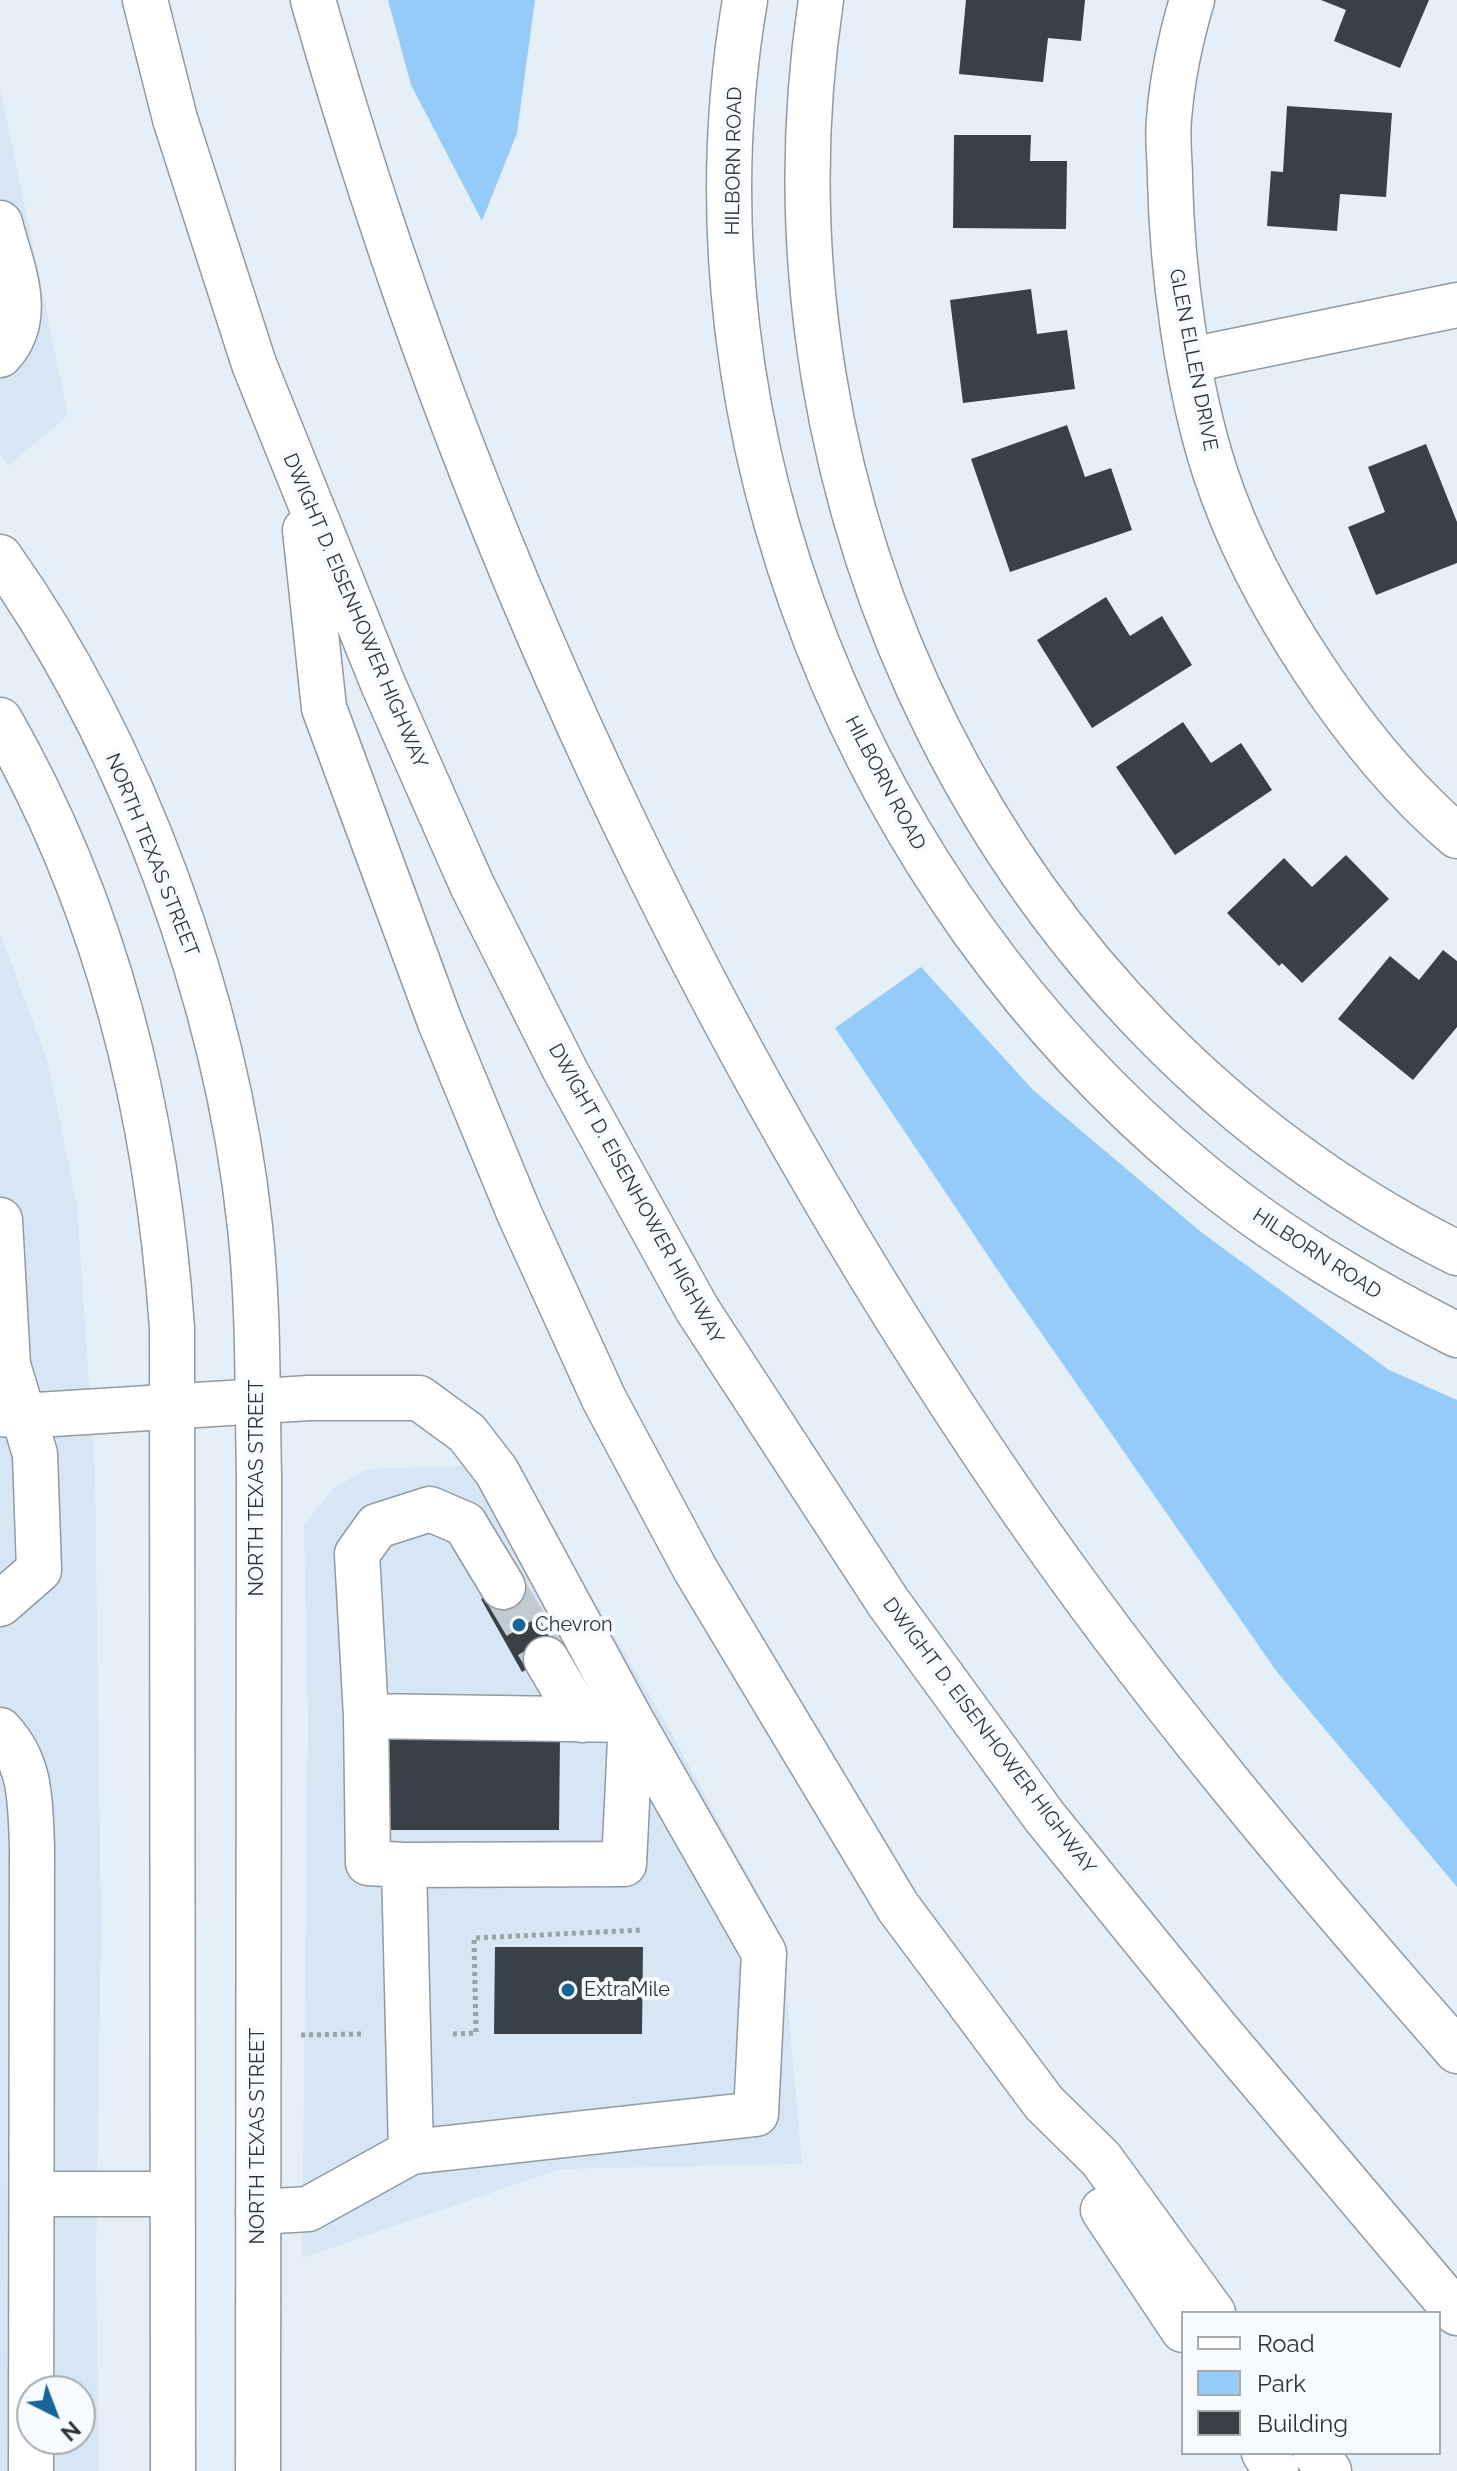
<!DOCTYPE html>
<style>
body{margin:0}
#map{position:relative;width:1457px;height:2471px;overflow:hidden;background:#e5eff7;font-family:Raleway,sans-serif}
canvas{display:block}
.legend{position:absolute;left:1181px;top:2311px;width:260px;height:144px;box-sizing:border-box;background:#f7fbff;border:2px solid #a7abaf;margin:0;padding:10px 14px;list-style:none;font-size:24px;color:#303437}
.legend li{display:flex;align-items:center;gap:16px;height:40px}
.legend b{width:40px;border:2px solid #a7abaf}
.north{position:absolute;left:16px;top:2375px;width:80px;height:80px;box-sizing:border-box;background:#f7fbff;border:2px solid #a7abaf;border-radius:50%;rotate:138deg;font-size:22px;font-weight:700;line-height:32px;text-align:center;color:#303437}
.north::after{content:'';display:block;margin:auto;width:28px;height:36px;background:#1a6598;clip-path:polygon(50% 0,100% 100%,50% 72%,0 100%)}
</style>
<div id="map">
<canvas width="1457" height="2471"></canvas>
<ul class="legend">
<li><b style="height:10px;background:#fff"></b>Road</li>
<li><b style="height:22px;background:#95cbf8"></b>Park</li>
<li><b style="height:22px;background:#394147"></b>Building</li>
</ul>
<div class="north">N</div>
</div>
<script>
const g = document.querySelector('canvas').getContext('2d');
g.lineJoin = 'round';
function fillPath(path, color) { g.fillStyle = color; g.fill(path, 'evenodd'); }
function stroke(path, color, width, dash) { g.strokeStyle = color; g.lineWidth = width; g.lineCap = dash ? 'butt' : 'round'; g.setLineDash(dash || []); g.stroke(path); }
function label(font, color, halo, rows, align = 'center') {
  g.font = font + ' Raleway,sans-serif'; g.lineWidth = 8; g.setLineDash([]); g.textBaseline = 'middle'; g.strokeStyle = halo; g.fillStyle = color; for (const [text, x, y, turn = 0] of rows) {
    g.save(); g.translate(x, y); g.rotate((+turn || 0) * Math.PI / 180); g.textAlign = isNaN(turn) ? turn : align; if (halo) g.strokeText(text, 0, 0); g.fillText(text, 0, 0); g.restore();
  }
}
const built = new Path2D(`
 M0,87L68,415L9,466L0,455Z
 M0,933L48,1062L77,1205L95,1472L101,1926L96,2261L99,2471H0ZM32,2391H80V2439H32Z
 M513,1464L662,1716L782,1937L802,2164L560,2169L302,2258L308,1721L304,1524L333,1489L366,1469Z`);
const green = new Path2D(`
 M388,0H535L517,133L482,221L411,85Z
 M921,967L1033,1090L1201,1232L1389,1370L1457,1400V1887L1277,1672L1003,1278L835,1028Z`);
const building = new Path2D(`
 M966,0H1085L1081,41L1048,38L1043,82L959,74Z
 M1321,0H1429L1400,68L1334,41L1346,10Z
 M1287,106L1392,113L1386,197L1340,194L1337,231L1267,226L1271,171L1283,172Z
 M954,135H1031L1030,161H1067L1066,229L953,228Z
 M1031,289L1037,334L1067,330L1075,389L963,403L950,300Z
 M1067,425L1085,477L1111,468L1132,530L1010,572L971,459Z
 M1426,444L1457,522V563L1376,595L1348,527L1385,512L1368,467Z
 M1106,597L1130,636L1162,616L1192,665L1092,728L1037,640Z
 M1183,722L1211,763L1241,743L1272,790L1175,855L1116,767Z
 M1346,855L1389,899L1302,983L1282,963L1279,966L1227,913L1284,858L1312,887Z
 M1443,950L1457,961V1027L1413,1080L1338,1019L1390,956L1419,980Z
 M517,1579L558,1652L522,1672L481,1599Z
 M384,1736H560L559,1830H383Z
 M495,1947H643L642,2034H494Z`);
const minorTunnel = new Path2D(`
 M503,1587L546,1659`);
const path = new Path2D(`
 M453,2034L476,2033L474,1938L643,1930
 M301,2035L363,2034`);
const minor = new Path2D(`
 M745,0C671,434 861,892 1196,1170C1276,1237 1365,1288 1457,1335
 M821,0C745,503 997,1024 1457,1253
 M1192,0C1181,37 1172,80 1169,119C1167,139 1170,160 1170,179C1172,269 1187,386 1215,472C1256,597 1357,751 1457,836
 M0,223C11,267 36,317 0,355
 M1190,360L1457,305
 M0,1414L21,1416L309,1398H419L467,1433L497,1472L631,1720L764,1953L756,2114L411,2152L308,2209L258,2212
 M0,1604L39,1570L35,1454L8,1365L0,1220
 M546,1659L582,1720
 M366,1716L368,1863L404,1865
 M0,1730C32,1764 30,1801 32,1846L31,2471
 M411,2152L404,1865L624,1864L631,1720L366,1716L357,1554L377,1526L430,1509L465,1524L503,1587
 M33,2194H172`);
const major = new Path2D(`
 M0,557C133,744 226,1000 250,1227C259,1310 257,1393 259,1476L258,2471
 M0,720C108,909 157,1112 172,1328L173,2471`);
const highway = new Path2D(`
 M145,0L175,119L254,364L383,684L472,885L566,1072L697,1309L888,1602L1044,1816L1216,2028L1457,2313
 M313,0C464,532 699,1036 1011,1493C1146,1690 1300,1872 1457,2051
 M305,530L324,708L440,1022L519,1213L604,1399L695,1569L898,1907L1044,2103L1101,2159L1213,2313
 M1103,2210L1183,2330
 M1264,2453L1276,2471
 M1315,2453L1329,2471`);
const markers = [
 [519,1625,8,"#1a6598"],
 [568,1990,8,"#1a6598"]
];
const streetNames = [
 ["HILBORN ROAD",734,161,-89],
 ["GLEN ELLEN DRIVE",1193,360,79],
 ["DWIGHT D. EISENHOWER HIGHWAY",355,611,67],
 ["HILBORN ROAD",885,783,62],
 ["NORTH TEXAS STREET",152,855,68],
 ["DWIGHT D. EISENHOWER HIGHWAY",636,1194,61],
 ["HILBORN ROAD",1317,1254,33],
 ["NORTH TEXAS STREET",257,1488,-90],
 ["DWIGHT D. EISENHOWER HIGHWAY",989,1736,53],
 ["NORTH TEXAS STREET",258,2136,-90]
];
const poiNames = [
 ["Chevron",535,1625],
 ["ExtraMile",584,1990]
];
fillPath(built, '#d6e6f4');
fillPath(green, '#95cbf8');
fillPath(building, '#394147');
stroke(minorTunnel, '#c1cad1', 44, [44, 22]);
stroke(minor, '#919aa1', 47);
stroke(major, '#919aa1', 47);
stroke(highway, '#919aa1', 47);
stroke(path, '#9ba2a8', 5, [4, 4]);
stroke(minor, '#fff', 44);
stroke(major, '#fff', 44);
stroke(highway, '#fff', 44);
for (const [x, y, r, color] of markers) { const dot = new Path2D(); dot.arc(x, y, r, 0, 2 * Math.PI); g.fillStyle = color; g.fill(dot); stroke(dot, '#f7fbff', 3); }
label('20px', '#303437', '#f7fbff', streetNames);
label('20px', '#303437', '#f7fbff', poiNames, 'left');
</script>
